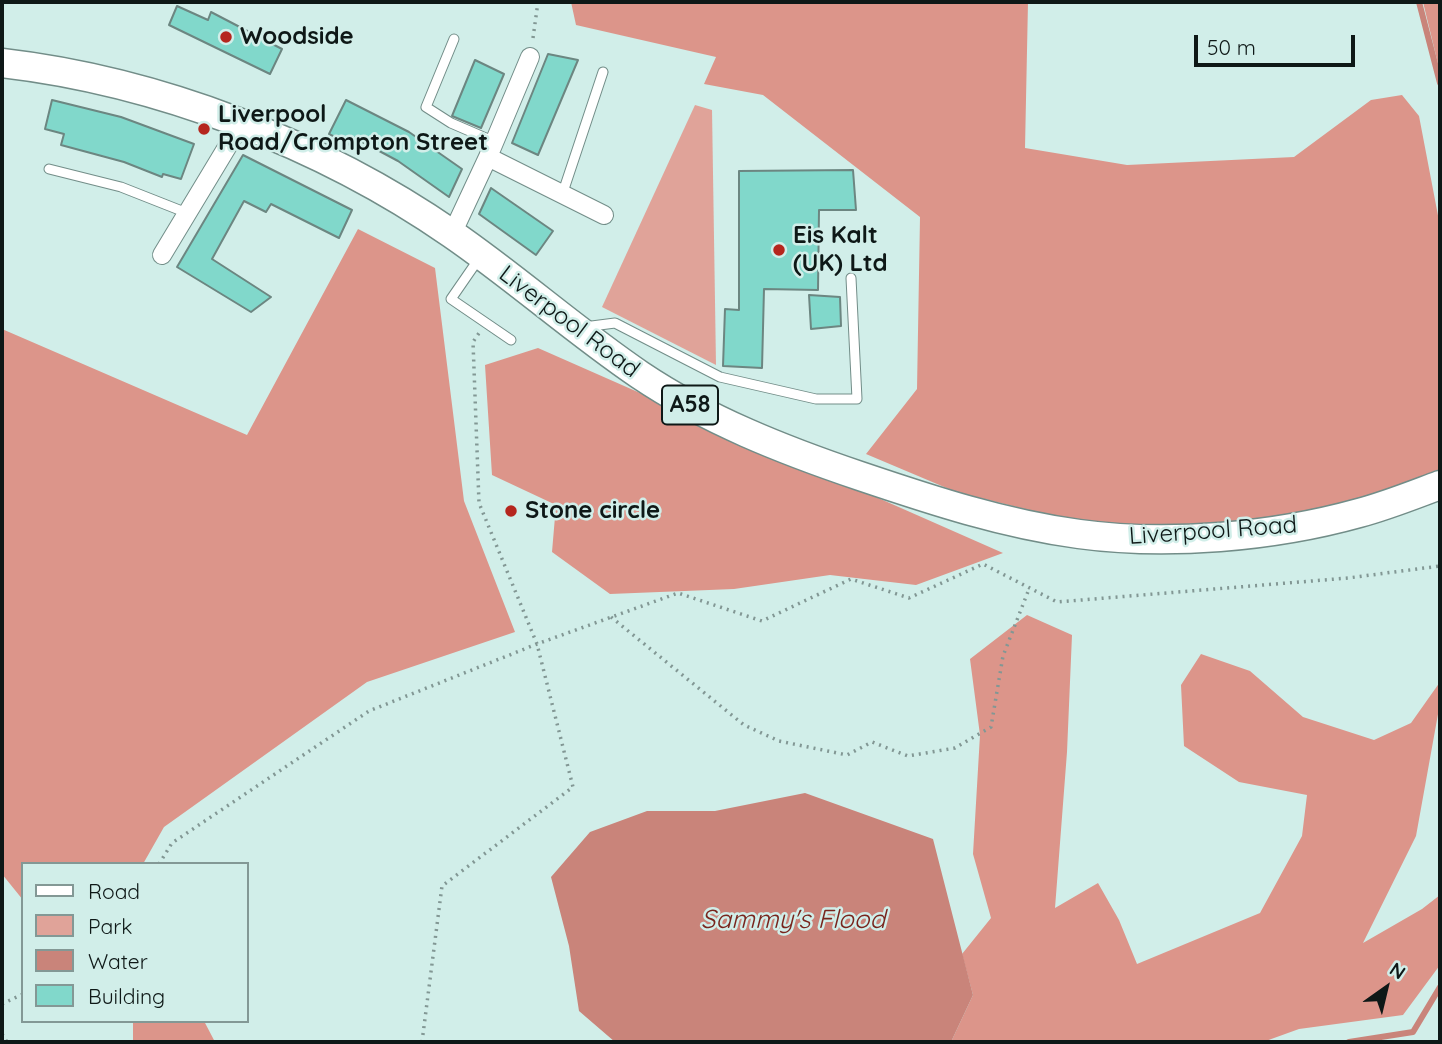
<!DOCTYPE html>
<style>
body{margin:0}
#map{position:relative;width:1442px;height:1044px;overflow:hidden;background:#d1eee9;font-family:Quicksand,sans-serif}
canvas{display:block}
.frame{position:absolute;inset:0;border:4px solid #0e1817;pointer-events:none}
.legend{position:absolute;left:21px;top:862px;width:228px;height:161px;box-sizing:border-box;background:#d1eee9;border:2px solid #839895;margin:0;padding:9px 12px;list-style:none;font-size:21px;color:#0e1817}
.legend li{display:flex;align-items:center;gap:14px;height:35px}
.legend b{width:35px;border:2px solid #839895}
.north{position:absolute;left:1351px;top:953px;width:70px;height:70px;-webkit-text-stroke:5px #d1eee9;paint-order:stroke;rotate:34deg;font-size:19px;font-weight:700;line-height:28px;text-align:center;color:#0e1817}
.north::after{content:'';display:block;margin:auto;width:24px;height:32px;background:#0e1817;clip-path:polygon(50% 0,100% 100%,50% 72%,0 100%)}
.scale{position:absolute;left:1194px;top:35px;width:161px;height:32px;box-sizing:border-box;border:4px solid #0e1817;border-top:0;padding-left:9px;font-size:21px;line-height:24px;white-space:nowrap;color:#0e1817;-webkit-text-stroke:5px #d1eee9;paint-order:stroke}
</style>
<div id="map">
<canvas width="1442" height="1044"></canvas>
<div class="frame"></div>
<ul class="legend">
<li><b style="height:9px;background:#fff"></b>Road</li>
<li><b style="height:19px;background:#e0a399"></b>Park</li>
<li><b style="height:19px;background:#c9847a"></b>Water</li>
<li><b style="height:19px;background:#81d8cb"></b>Building</li>
</ul>
<div class="north">N</div>
<div class="scale">50 m</div>
</div>
<script>
const g = document.querySelector('canvas').getContext('2d');
g.lineJoin = 'round';
function fillPath(path, color) { g.fillStyle = color; g.fill(path, 'evenodd'); }
function stroke(path, color, width, dash) { g.strokeStyle = color; g.lineWidth = width; g.lineCap = dash ? 'butt' : 'round'; g.setLineDash(dash || []); g.stroke(path); }
function label(font, color, halo, rows, align = 'center') {
  g.font = font + ' Quicksand,sans-serif'; g.lineWidth = 5; g.setLineDash([]); g.textBaseline = 'middle'; g.strokeStyle = halo; g.fillStyle = color; for (const [text, x, y, turn = 0] of rows) {
    g.save(); g.translate(x, y); g.rotate((+turn || 0) * Math.PI / 180); g.textAlign = isNaN(turn) ? turn : align; if (halo) g.strokeText(text, 0, 0); g.fillText(text, 0, 0); g.restore();
  }
}
const green = new Path2D(`
 M695,105L712,110L716,365L602,307Z`);
const forest = new Path2D(`
 M571,2H1028L1025,148L1127,165L1294,157L1371,100L1402,95L1419,116L1440,226V469L1368,497L1246,529L1094,526L956,492L866,454L917,389L920,217L763,95L704,84L716,57L576,25Z
 M1423,2H1440V72Z
 M358,229L435,268L464,501L515,632L367,682L164,827L143,864H23V900L2,874V329L247,435Z
 M538,348L1003,553L916,585L830,575L734,589L610,594L552,552L556,505L492,475L485,365Z
 M1027,615L1072,635L1067,752L1055,908L1098,883L1119,920L1137,964L1260,913L1302,836L1307,795L1239,782L1184,746L1181,685L1201,654L1250,671L1303,717L1374,740L1411,723L1440,682V703L1416,836L1363,943L1422,909L1440,895V965L1403,1015L1299,1029L1263,1042H951L973,995L962,954L991,918L973,854L980,735L970,659Z
 M133,1021H204L215,1042H133Z`);
const water = new Path2D(`
 M805,793L933,839L973,995L951,1042H615L579,1011L569,946L551,877L590,832L647,811H715Z`);
const stream = new Path2D(`
 M1419,2L1440,83
 M1349,1042L1413,1032L1440,987`);
const building = new Path2D(`
 M177,6L208,20L211,12L282,49L270,74L169,25Z
 M548,54L578,60L538,155L512,143Z
 M475,60L504,74L481,128L452,116Z
 M52,100L121,117L194,144L181,179L163,174L162,177L124,162L61,145L64,134L45,129Z
 M346,100L409,132L462,169L449,197L398,161L353,137L350,145L329,134Z
 M243,155L352,210L339,238L271,204L266,212L244,201L212,259L271,297L251,312L177,267Z
 M853,170L856,210H819L818,290L764,289L762,368L723,366L725,309L739,310V171Z
 M491,188L553,231L536,255L479,214Z
 M809,295L840,297L841,326L811,329Z`);
const path = new Path2D(`
 M533,38L538,2
 M611,617L744,725L779,741L847,755L872,742L908,756L955,748L991,727L1003,656L1029,589
 M159,864L172,843L369,711L537,644L678,593L762,621L851,579L909,598L983,564L1057,602L1348,578L1440,566
 M2,1004L23,994
 M2,1034L7,1042
 M422,1042L442,886L573,787L537,644L479,503L473,342L479,333`);
const lane = new Path2D(`
 M454,39L426,107L451,123L495,142
 M49,169L121,187L187,213
 M562,195L603,72
 M480,257L451,299L511,340
 M584,327L615,323L720,377L816,399H857L851,278`);
const street = new Path2D(`
 M488,157L604,215
 M452,234L488,157L530,57
 M162,255L241,124`);
const primary = new Path2D(`
 M2,63C158,81 322,144 452,234C516,278 575,331 640,375C707,420 783,450 860,476C931,500 1004,524 1079,534C1167,546 1273,537 1359,513C1386,506 1413,495 1440,485`);
const markers = [
 [226,37,7,"#b5261e"],
 [204,129,7,"#b5261e"],
 [779,250,7,"#b5261e"],
 [511,511,7,"#b5261e"]
];
const shields = [
 [690,405,56]
];
const shieldNames = [
 ["A58",690,405]
];
const poiNames = [
 ["Woodside",240,37],
 ["Liverpool",218,115],
 ["Road/Crompton Street",218,143],
 ["Eis Kalt",793,236],
 ["(UK) Ltd",793,264],
 ["Stone circle",525,511]
];
const streetNames = [
 ["Liverpool Road",569,322,37],
 ["Liverpool Road",1213,531,-4]
];
const waterNames = [
 ["Sammy's Flood",793,920]
];
fillPath(green, '#e0a399');
fillPath(forest, '#dc958a');
fillPath(water, '#c9847a');
stroke(stream, '#c9847a', 6);
fillPath(building, '#81d8cb');
stroke(building, '#6c8681', 2);
stroke(lane, '#728d88', 11);
stroke(street, '#728d88', 20);
stroke(primary, '#728d88', 31);
stroke(path, '#829794', 3.5, [2, 5]);
stroke(lane, '#fff', 9);
stroke(street, '#fff', 18);
stroke(primary, '#fff', 28);
for (const [x, y, r, color] of markers) { const dot = new Path2D(); dot.arc(x, y, r, 0, 2 * Math.PI); g.fillStyle = color; g.fill(dot); stroke(dot, '#d1eee9', 2.5); }
for (const [x, y, w] of shields) { const box = new Path2D(); box.roundRect(x - w / 2, y - 19.5, w, 39, 5); g.fillStyle = '#d1eee9'; g.fill(box); stroke(box, '#0e1817', 2); }
label('bold 23px', '#0e1817', null, shieldNames);
label('bold 24px', '#0e1817', '#d1eee9', poiNames, 'left');
label('24px', '#0e1817', '#d1eee9', streetNames);
label('italic 26px', '#78251d', '#d1eee9', waterNames);
</script>
